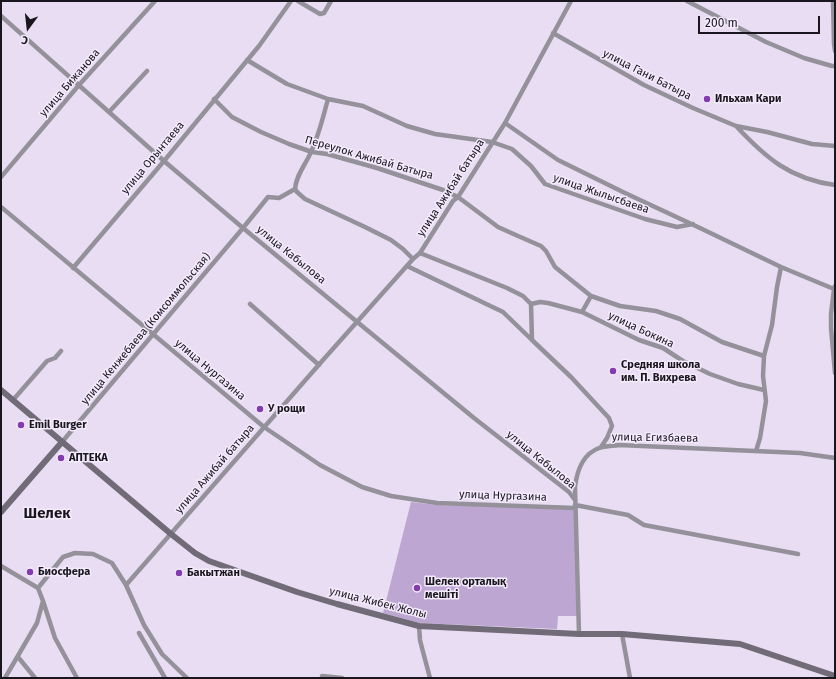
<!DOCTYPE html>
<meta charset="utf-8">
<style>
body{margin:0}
#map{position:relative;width:836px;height:679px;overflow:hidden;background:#e8ddf2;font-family:"Fira Sans",sans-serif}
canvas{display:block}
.frame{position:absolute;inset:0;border:2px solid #1a161e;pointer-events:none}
.north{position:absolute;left:8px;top:8px;width:40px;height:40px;-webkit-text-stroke:3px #f4ebfd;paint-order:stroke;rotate:195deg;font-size:11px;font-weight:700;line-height:16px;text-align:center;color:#1a161e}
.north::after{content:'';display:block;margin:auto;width:14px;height:18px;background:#1a161e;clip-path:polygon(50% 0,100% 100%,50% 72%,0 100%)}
.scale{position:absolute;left:698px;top:16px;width:122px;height:18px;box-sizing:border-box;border:2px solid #1a161e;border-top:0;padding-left:5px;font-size:12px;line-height:14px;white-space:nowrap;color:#1a161e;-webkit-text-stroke:3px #f4ebfd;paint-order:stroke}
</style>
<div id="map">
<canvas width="836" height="679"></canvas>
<div class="frame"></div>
<div class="north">С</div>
<div class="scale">200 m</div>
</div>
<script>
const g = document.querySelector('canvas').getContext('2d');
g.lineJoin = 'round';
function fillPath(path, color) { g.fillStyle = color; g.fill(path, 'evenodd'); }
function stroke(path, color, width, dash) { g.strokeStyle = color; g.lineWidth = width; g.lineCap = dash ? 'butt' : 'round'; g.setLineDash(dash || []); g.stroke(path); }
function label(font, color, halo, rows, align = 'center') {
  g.font = font + ' "Fira Sans",sans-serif'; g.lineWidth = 3; g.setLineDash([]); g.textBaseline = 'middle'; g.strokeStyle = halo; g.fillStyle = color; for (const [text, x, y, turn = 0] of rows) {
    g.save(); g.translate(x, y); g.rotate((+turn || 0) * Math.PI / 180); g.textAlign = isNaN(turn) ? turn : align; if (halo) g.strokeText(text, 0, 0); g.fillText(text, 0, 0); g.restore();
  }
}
const forest = new Path2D(`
 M411,502L436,505L575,509L577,616H558L557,629L420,623L383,613Z`);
const street = new Path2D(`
 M298,1L320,14L324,13L331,1
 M687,1L766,42L804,58L832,66H835
 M833,1L834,44L835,51
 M1,16L164,161L243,228L474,418L569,492L575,500
 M553,33L644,85L693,108L736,126L767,132L812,144L835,146
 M247,60L287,84L328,99L363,106L407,126L435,134L492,142L512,149L531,166L545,184L645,219L677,227L693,224
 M214,99L232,117L261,132L289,144L312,152L327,154L377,168L443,190L458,197L498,227L518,236L541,246L546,251L555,267L591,296L620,306L656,311L680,319L722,342L764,356
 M109,112L147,71
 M505,123L558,160L625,193L700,228L781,267L834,289
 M736,126C766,158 790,179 835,185
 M1,177L79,85L155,1
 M295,189L297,192L305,199L365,227L391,240L403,249L413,259
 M1,207L264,427L320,465L362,487L391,496L437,503L575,508
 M420,253L507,288L523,296L531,304L532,340L571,377L609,418L612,426L607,438L601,447
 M407,266L503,312L532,340
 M73,268L164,161L259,46L291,1
 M835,286L834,289L831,314V328L835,373
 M250,304L319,365
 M531,304L540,302L548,303L582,312L639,340L663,348L683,361L710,374L738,384L764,390
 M582,312L591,296
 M13,400L47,361L55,358L61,351
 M62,442L243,228L268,197L279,198L295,189C296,175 306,164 311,152C319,135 323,117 328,99
 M756,451L760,438L766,401L763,376L764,356L772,325L777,287L781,267
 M575,505L628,515L644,525L798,554
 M1,566L38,588L63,557L75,553L93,554L112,563L126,585L144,625L162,654L187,678
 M126,585L323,360L413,259L420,253L453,201L458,197L505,123L571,1
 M38,588L43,601L55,638L77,678
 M419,626L420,640L422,648L430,678
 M139,633L165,678
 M579,634L575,487C577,470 583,454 599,448C605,446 613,446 619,445L800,453L835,458
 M622,634L630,678
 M18,657L35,678
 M322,676L342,678
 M5,678L37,623L43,601`);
const secondary = new Path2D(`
 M1,390L171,534L195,553L209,561L297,592L337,604L419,626L579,634H622L740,644L835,676
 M1,512L62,442`);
const markers = [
 [707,99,4,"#823caf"],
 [613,371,4,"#823caf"],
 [260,409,4,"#823caf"],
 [21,425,4,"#823caf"],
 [61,458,4,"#823caf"],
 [30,572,4,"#823caf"],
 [179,573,4,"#823caf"],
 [417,588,4,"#823caf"]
];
const streetNames = [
 ["улица Гани Батыра",647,75,27],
 ["улица Бижанова",70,83,-49],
 ["улица Орынтаева",153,158,-50],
 ["Переулок Ажибай Батыра",369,158,16],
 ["улица Ажибай батыра",451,188,-57],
 ["улица Жылысбаева",601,194,19],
 ["улица Кабылова",291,255,39],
 ["улица Кенжебаева (Комсоммольская)",146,329,-50],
 ["улица Бокина",641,330,25],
 ["улица Нургазина",210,370,40],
 ["улица Егизбаева",655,438,1],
 ["улица Кабылова",541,460,39],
 ["улица Ажибай батыра",215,469,-49],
 ["улица Нургазина",503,496,2],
 ["улица Жибек Жолы",378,603,14]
];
const poiNames = [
 ["Ильхам Кари",715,99],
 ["Средняя школа",621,365],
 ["им. П. Вихрева",621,378],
 ["У рощи",268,409],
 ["Emil Burger",29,425],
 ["АПТЕКА",69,458],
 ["Биосфера",38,572],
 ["Бакытжан",187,573],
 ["Шелек орталық",425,582],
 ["мешіті",425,595]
];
const districtNames = [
 ["Шелек",47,514]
];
fillPath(forest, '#bea6d2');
stroke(street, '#95919a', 4.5);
stroke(secondary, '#716a77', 6);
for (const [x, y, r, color] of markers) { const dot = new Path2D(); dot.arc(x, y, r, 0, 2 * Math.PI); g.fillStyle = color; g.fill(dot); stroke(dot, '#f4ebfd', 1.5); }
label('11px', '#1a161e', '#f4ebfd', streetNames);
label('bold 11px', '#1a161e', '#f4ebfd', poiNames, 'left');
label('bold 15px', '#1a161e', '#f4ebfd', districtNames);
</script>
